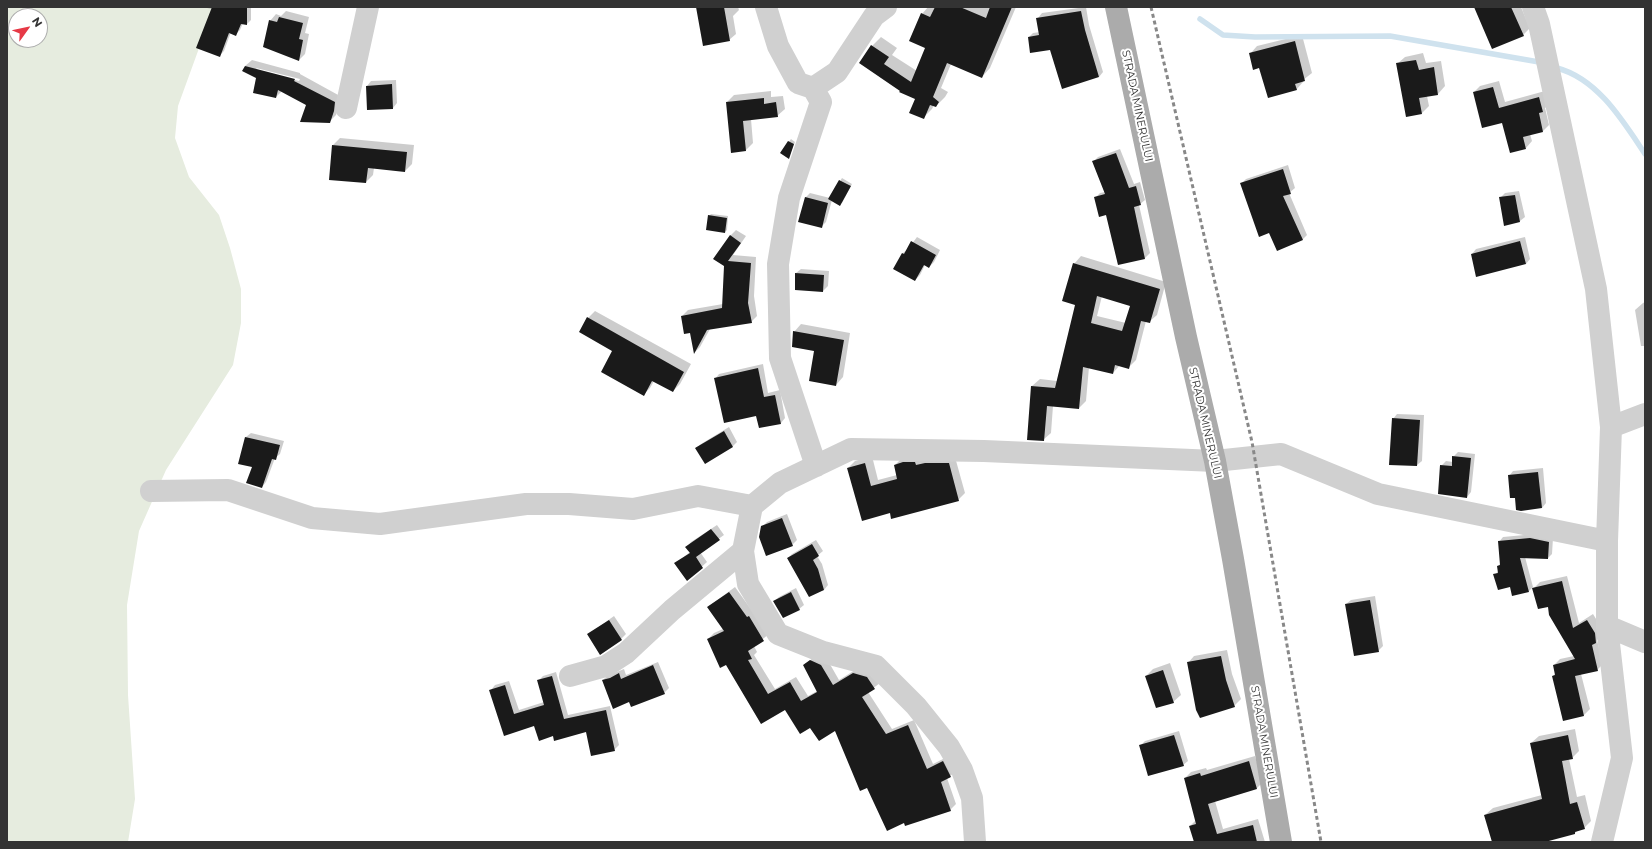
<!DOCTYPE html>
<style>
body{margin:0}
#map{position:relative;width:1652px;height:849px;overflow:hidden;background:#fff;font-family:Montserrat,sans-serif}
canvas{display:block}
.frame{position:absolute;inset:0;border:8px solid #333;pointer-events:none}
.north{position:absolute;left:8px;top:8px;width:40px;height:40px;box-sizing:border-box;background:#fff;border:1px solid #adadad;border-radius:50%;rotate:57deg;font-size:11px;font-weight:700;line-height:16px;text-align:center;color:#333}
.north::after{content:'';display:block;margin:auto;width:14px;height:18px;background:#e63946;clip-path:polygon(50% 0,100% 100%,50% 72%,0 100%)}
</style>
<div id="map">
<canvas width="1652" height="849"></canvas>
<div class="frame"></div>
<div class="north">N</div>
</div>
<script>
const g = document.querySelector('canvas').getContext('2d');
g.lineJoin = 'round';
function fillPath(path, color) { g.fillStyle = color; g.fill(path, 'evenodd'); }
function stroke(path, color, width, dash) { g.strokeStyle = color; g.lineWidth = width; g.lineCap = dash ? 'butt' : 'round'; g.setLineDash(dash || []); g.stroke(path); }
function label(font, color, halo, rows, align = 'center') {
  g.font = font + ' Montserrat,sans-serif'; g.lineWidth = 4; g.setLineDash([]); g.textBaseline = 'middle'; g.strokeStyle = halo; g.fillStyle = color; for (const [text, x, y, turn = 0] of rows) {
    g.save(); g.translate(x, y); g.rotate((+turn || 0) * Math.PI / 180); g.textAlign = isNaN(turn) ? turn : align; if (halo) g.strokeText(text, 0, 0); g.fillText(text, 0, 0); g.restore();
  }
}
const green = new Path2D(`
 M7,7H214L178,106L175,138L189,177L219,215L230,248L241,289V323L233,365L166,470L139,531L127,605L128,695L135,799L128,842H7ZM16,16H40V40H16Z`);
const shadow = new Path2D(`
 M202,7H251V20L247,24L243,23L240,30L236,34L231,32L224,51L219,56L212,9Z
 M697,7H738L739,10L733,16L736,34L729,40Z
 M928,7H1016L990,68L982,77L951,64L941,88L948,92L945,97L936,106L934,105L932,109L923,118L917,98L900,91L872,46L881,37L897,48L892,55L917,71L927,48L922,14Z
 M1086,7L1089,25L1103,72L1099,77L1029,37L1033,33L1040,32L1038,18L1042,13Z
 M1475,7H1521L1530,28L1523,35Z
 M286,11L309,17L305,33L309,34L305,54L299,60L270,21L276,14L281,16Z
 M1302,35L1312,73L1303,80V82L1296,90L1260,67L1250,54L1257,46Z
 M1423,53L1426,63L1441,61L1445,86L1438,94L1427,96L1429,106L1422,113L1407,116L1397,64L1405,57Z
 M252,60L300,73V74L340,96V104L336,115L329,122L307,104L282,91L276,97L245,66ZM256,68L300,79L299,81L259,71Z
 M396,80L397,103L393,108L367,86L371,81Z
 M1499,81L1505,102L1545,91L1549,105L1545,108L1549,125L1543,131L1530,134L1532,141L1526,148L1503,121L1474,92L1480,86Z
 M771,91V97L783,96L785,109L777,116L751,119L753,143L746,150L732,152L727,102L734,95Z
 M340,138L414,145L412,164L405,171L374,168L373,175L366,182L333,145Z
 M791,139L795,142L789,157L781,152Z
 M1120,149L1134,184L1140,182L1145,200L1139,205L1150,253L1145,258L1118,264L1107,214L1095,198L1100,193L1105,192L1093,162L1098,157Z
 M1288,165L1295,188L1289,193L1307,235L1302,240L1242,183L1246,179Z
 M842,178L852,184L842,203L832,200L826,222L821,227L805,198L810,193L830,198Z
 M1519,191L1525,217L1520,221L1505,224L1500,198L1505,193Z
 M711,214L728,216L727,230L725,232L709,216Z
 M736,230L746,236L733,255L756,257L754,296L757,316L751,322L710,329L700,347L695,352L691,332L682,316L688,310L723,304L725,266L730,236Z
 M917,237L940,250L934,262L929,267L925,265L920,275L915,280L894,269L903,253L908,249Z
 M1525,237L1530,259L1526,264L1472,254L1476,249Z
 M1081,256L1166,282L1157,315L1149,322L1146,321L1136,360L1129,367L1120,365L1113,373L1089,367L1086,401L1079,408L1053,406L1051,433L1043,440L1032,386L1040,379L1057,381L1076,304L1074,264ZM1102,296L1131,305L1126,323L1097,316Z
 M801,269L829,271L828,286L823,291L796,273Z
 M1645,302V346H1641L1635,310L1643,303Z
 M595,311L691,364L680,384L673,391L654,381L650,388L643,395L614,350L588,318Z
 M801,324L850,333L843,377L836,385L815,350L794,332Z
 M763,364L768,393L780,390L785,418L781,423L757,415L715,379L719,374Z
 M1397,414L1424,415L1422,461L1417,465L1390,464L1393,419Z
 M729,427L737,442L733,446L705,463L696,448L701,444Z
 M251,433L284,441L280,454L275,458L266,482L262,487L253,467L246,437Z
 M1458,452L1475,454L1471,492L1467,497L1441,466L1446,461L1453,462V457Z
 M872,456L878,480L897,475L895,465L902,458L955,457L965,493L958,500L890,512L848,468L855,461Z
 M1543,468L1546,503L1542,508L1516,497L1509,476L1513,471Z
 M787,514L797,540L792,545L762,527L767,522Z
 M717,525L724,535L700,552L707,562L687,580L676,563L690,552L687,547L691,542Z
 M1535,534L1553,538L1552,554L1548,558L1525,557L1533,587L1529,591L1510,585L1495,575L1499,570L1498,566L1501,563L1499,542L1503,537Z
 M816,540L823,551L817,556L822,564L828,585L824,590L809,595L788,558L792,554Z
 M1567,576L1579,623L1593,614L1601,627L1602,636L1597,640L1603,664L1597,670L1581,674L1590,709L1584,715L1563,720L1553,676L1556,673L1554,665L1560,659L1574,656L1548,606L1534,588L1540,582Z
 M735,587L769,634L754,646L757,652L754,655L775,689L796,677L808,696L817,691L804,665L817,655L827,659L839,680L860,667L880,683L868,692L892,729L914,720L933,764L949,756L957,771L947,778L956,804L950,810L904,821L867,787L835,730L811,727L727,664L708,639L714,633L723,629L708,607Z
 M796,588L804,605L799,609L774,601L779,597Z
 M1375,596L1383,646L1378,651L1346,604L1351,600Z
 M614,616L626,634L621,639L589,634Z
 M1227,650L1232,674L1241,699L1234,706L1188,663L1194,656Z
 M658,662L669,688L664,693L630,701L603,680L607,676L624,669L626,675Z
 M1170,663L1181,695L1173,702L1146,676L1153,669Z
 M556,672L568,715L610,706L619,745L614,750L586,731L553,735L535,725L505,734L491,690L495,685L509,681L519,710L544,702L538,681L543,676Z
 M1575,729L1579,751L1572,758L1569,759L1577,797L1585,795L1591,821L1584,828L1578,830L1575,833L1549,840L1550,842H1493L1485,815L1493,808L1542,795L1531,743L1539,736Z
 M1179,731L1188,761L1183,765L1140,746L1145,741Z
 M1255,756L1263,782L1257,788L1215,801L1223,829L1258,819L1265,842H1195L1190,826L1196,820L1185,778L1191,772L1206,768L1207,770Z`);
const stream = new Path2D(`
 M1200,19L1223,35L1255,37L1390,36L1539,62
 M1557,68C1598,79 1623,121 1645,154`);
const building = new Path2D(`
 M212,7H247V25L241,24L236,36L229,33L220,57L196,48Z
 M696,7H724L730,41L703,46Z
 M935,7H960L986,18L990,7H1012L982,78L947,63L933,97L939,102L936,107L930,105L924,119L909,113L915,99L899,92L900,91L859,63L871,45L889,57L884,64L911,82L925,48L909,41L921,13L930,17Z
 M1474,7H1511L1524,36L1492,49Z
 M1081,11L1085,30L1099,77L1062,89L1050,50L1030,53L1028,37L1039,35L1036,18Z
 M279,17L303,23L299,39L303,40L299,61L263,47L269,20L277,22Z
 M1295,41L1305,81L1295,84L1297,90L1268,98L1259,68L1253,70L1249,53Z
 M1416,60L1419,70L1434,67L1438,95L1419,98L1422,114L1406,117L1396,63Z
 M245,66L295,79L294,81L335,102L334,111L330,123L300,122L306,105L278,90L276,98L253,93L256,78L242,71Z
 M392,84L393,109L367,110L366,86Z
 M1493,87L1499,108L1539,97L1543,112L1539,113L1543,132L1523,137L1526,149L1510,153L1502,123L1482,128L1473,92Z
 M764,98V104L776,102L778,117L743,121L746,151L731,153L726,102Z
 M788,141L794,144L789,159L780,153Z
 M332,145L407,152L405,172L368,168L366,183L329,180Z
 M1116,153L1129,188L1136,186L1141,205L1134,207L1145,259L1118,265L1106,215L1099,217L1094,197L1105,194L1092,161Z
 M1283,169L1291,194L1283,196L1303,240L1277,251L1269,233L1259,237L1240,183Z
 M839,180L851,186L840,206L828,199Z
 M1515,195L1520,222L1504,226L1499,197Z
 M805,197L828,203L822,228L798,222Z
 M708,215L727,218L725,233L706,230Z
 M730,235L741,243L728,261L751,263L748,303L752,323L707,330L694,354L690,333L684,334L681,316L722,308L724,266L713,259Z
 M911,241L936,255L929,268L924,265L915,281L893,269L902,253L904,254Z
 M1520,241L1526,264L1476,277L1471,254Z
 M1073,263L1160,289L1150,323L1141,321L1129,369L1115,365L1113,374L1083,367L1079,409L1047,406L1044,441L1027,440L1031,386L1055,388L1075,305L1062,301ZM1097,296L1130,306L1122,331L1091,323Z
 M795,273L824,275L823,292L795,290Z
 M587,317L684,372L673,392L652,381L644,396L601,372L612,351L579,332Z
 M793,331L844,340L836,386L809,381L814,351L792,347Z
 M758,368L764,397L775,395L781,424L759,428L756,416L724,423L714,378Z
 M1392,418L1420,420L1417,466L1389,465Z
 M724,431L733,447L705,464L695,448Z
 M245,437L280,445L276,460L272,459L262,488L246,483L252,467L238,464Z
 M1452,456L1471,458L1467,498L1438,494L1440,465L1452,466Z
 M903,462H915L916,465L925,463H949L959,501L891,519L890,513L862,521L847,468L865,463L871,486L897,479L894,465Z
 M1538,472L1542,508L1521,511L1516,510L1515,498H1510L1508,475Z
 M782,518L793,546L766,556L759,537L761,526Z
 M711,529L720,540L696,557L703,568L687,581L674,563L690,553L685,547Z
 M1530,538L1549,542L1548,559L1520,558L1529,592L1512,596L1510,587L1498,590L1493,574L1498,573L1497,566L1500,565L1498,541Z
 M812,544L819,556L813,560L818,569L824,590L809,597L787,558Z
 M1562,581L1573,628L1587,620L1595,633L1596,643L1592,645L1598,671L1575,676L1584,716L1563,721L1552,676L1555,675L1553,665L1575,659L1549,615L1548,607L1538,609L1532,588Z
 M729,592L747,617L749,616L764,641L748,651L752,659L748,660L768,694L790,682L801,701L817,692L803,665L810,660L821,665L833,685L853,673L867,677L875,689L862,697L886,734L908,725L927,769L943,761L951,777L941,782L951,811L905,826L904,823L887,831L867,788L860,791L835,731L819,741L810,728L800,734L785,710L761,724L726,665L720,668L707,639L724,631L707,607Z
 M791,592L800,610L783,618L773,601Z
 M1370,600L1379,652L1354,656L1345,604Z
 M609,620L622,640L600,655L587,634Z
 M1221,656L1226,680L1235,707L1200,718L1196,710L1187,662Z
 M653,665L665,694L631,707L629,702L613,709L602,680L610,678L619,673L621,679Z
 M1163,670L1174,703L1156,708L1145,676Z
 M552,676L564,719L606,710L615,751L591,756L586,732L554,741L553,736L539,741L534,726L504,736L489,690L505,685L514,714L544,705L537,680Z
 M1174,735L1184,766L1148,776L1139,745Z
 M1568,735L1573,759L1562,761L1570,804L1577,802L1585,829L1575,832V834L1545,842H1492L1484,815L1542,799L1530,743Z
 M1249,761L1257,789L1208,804L1217,834L1253,825L1257,842H1194L1189,826L1196,824L1184,778L1200,773L1201,776Z`);
const minor = new Path2D(`
 M766,7L778,46L798,83L813,88L837,72L874,16L886,7
 M1533,7L1539,24L1596,289L1611,427L1607,541V626L1622,758L1602,842
 M813,88L821,102L789,198L778,264L780,358L816,466
 M346,108L368,7
 M1611,427L1645,414
 M151,491L228,490L312,518L380,524L526,504H569L633,509L698,496L752,506
 M1607,626L1645,642
 M570,676L606,666L626,653L672,610L743,551
 M975,842L972,798L962,770L949,747L916,706L876,666L823,652L778,634L748,584L743,551L752,506L780,483L851,449L984,451L1215,461L1281,454L1378,494L1607,541`);
const major = new Path2D(`
 M1116,7L1186,337L1215,461L1233,559L1281,842`);
const rail = new Path2D(`
 M1151,7L1252,442L1321,842`);
const streetNames = [
 ["STRADA MINERULUI",1137,106,78],
 ["STRADA MINERULUI",1205,423,77],
 ["STRADA MINERULUI",1264,742,80]
];
fillPath(green, '#e6ecdf');
fillPath(shadow, '#0003');
stroke(stream, '#cfe2ee', 5.5);
fillPath(building, '#1a1a1a');
stroke(minor, '#d0d0d0', 22);
stroke(major, '#ababab', 22);
stroke(rail, '#888', 3, [4, 3]);
label('11px', '#333', '#fff', streetNames);
</script>
